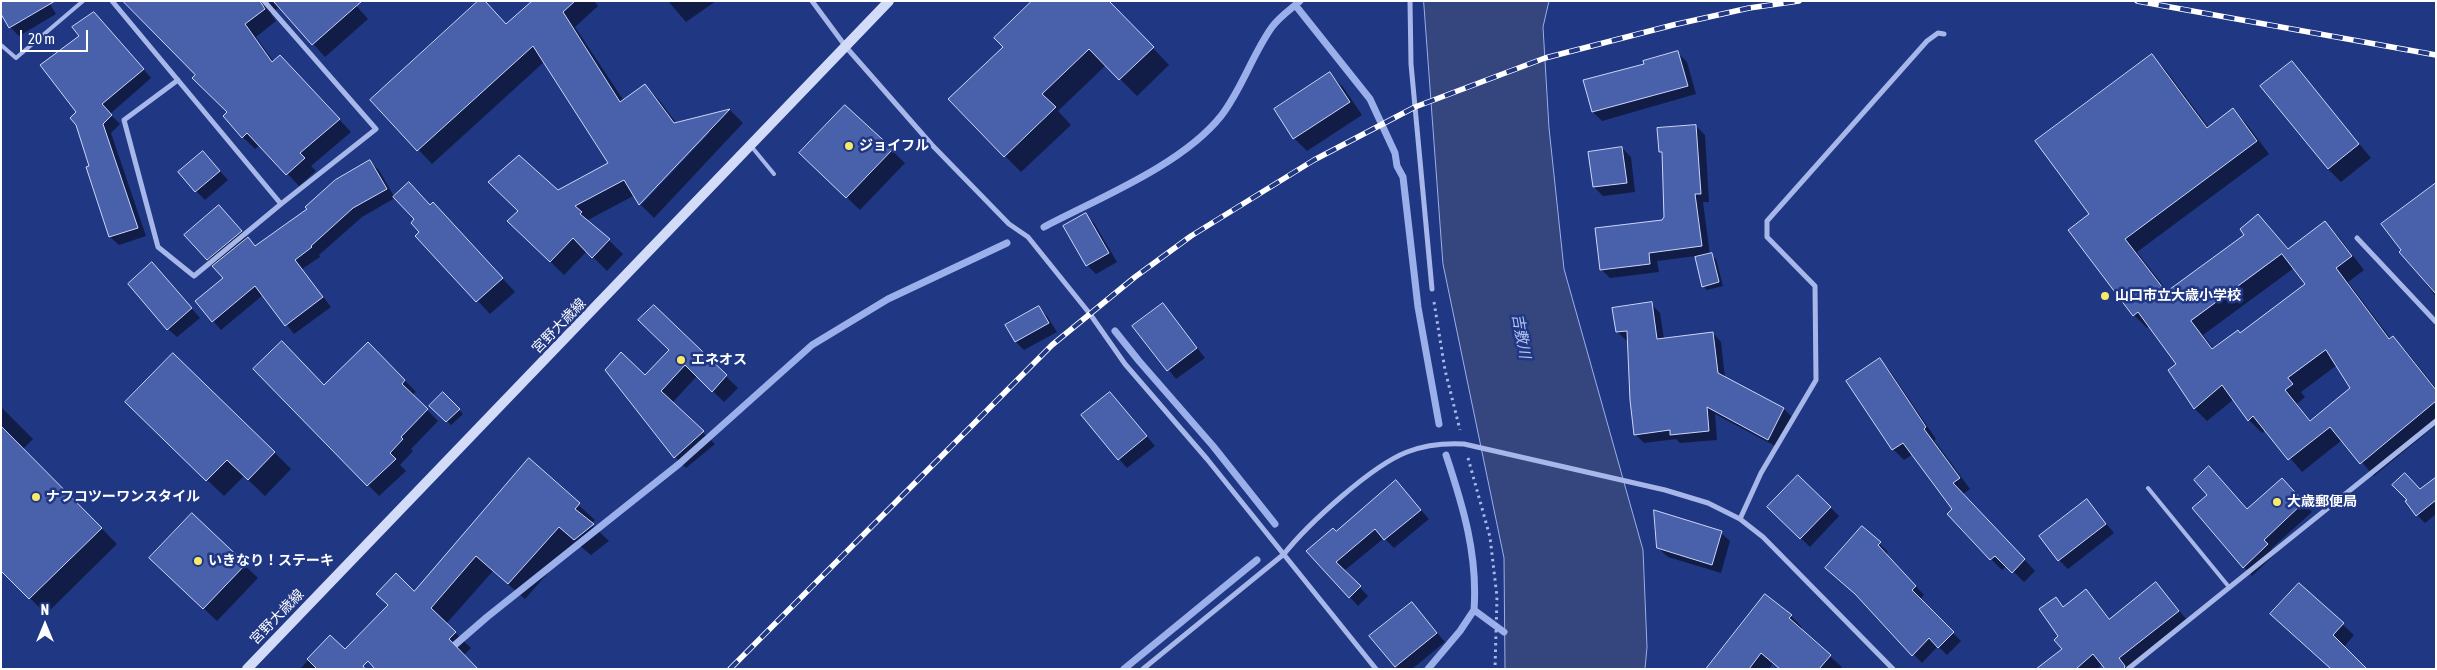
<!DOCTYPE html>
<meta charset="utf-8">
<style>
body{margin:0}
#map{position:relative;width:2437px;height:670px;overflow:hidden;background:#203783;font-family:"Asap Condensed",sans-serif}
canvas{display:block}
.frame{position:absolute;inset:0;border:2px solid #fff;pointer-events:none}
.north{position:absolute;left:20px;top:600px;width:50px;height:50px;-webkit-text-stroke:4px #203783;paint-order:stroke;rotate:0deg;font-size:14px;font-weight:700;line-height:20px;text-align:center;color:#fff}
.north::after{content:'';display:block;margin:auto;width:18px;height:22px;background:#fff;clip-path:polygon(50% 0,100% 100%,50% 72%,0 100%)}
.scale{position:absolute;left:20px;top:30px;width:68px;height:22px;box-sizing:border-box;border:2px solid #fff;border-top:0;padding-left:6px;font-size:15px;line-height:18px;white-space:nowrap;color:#fff;-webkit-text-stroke:4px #203783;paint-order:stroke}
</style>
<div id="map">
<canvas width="2437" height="670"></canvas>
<div class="frame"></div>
<div class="north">N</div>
<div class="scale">20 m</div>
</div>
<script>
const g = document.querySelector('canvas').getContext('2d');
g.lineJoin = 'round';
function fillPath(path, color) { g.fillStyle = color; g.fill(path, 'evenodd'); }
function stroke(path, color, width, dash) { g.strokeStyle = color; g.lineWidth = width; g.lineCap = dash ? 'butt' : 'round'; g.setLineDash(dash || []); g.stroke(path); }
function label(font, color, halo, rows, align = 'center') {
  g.font = font + ' "Asap Condensed","Noto Sans JP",sans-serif'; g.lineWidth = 5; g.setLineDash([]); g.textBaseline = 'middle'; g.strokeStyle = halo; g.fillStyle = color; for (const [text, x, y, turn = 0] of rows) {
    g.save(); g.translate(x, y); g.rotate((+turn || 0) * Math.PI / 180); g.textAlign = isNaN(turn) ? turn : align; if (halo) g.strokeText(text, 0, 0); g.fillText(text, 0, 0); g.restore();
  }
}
const water = new Path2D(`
 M1424,1H1549L1543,27L1549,128L1564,269L1643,550L1647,647L1645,669H1505L1504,558L1443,264Z`);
const shadow = new Path2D(`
 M48,1L56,14L19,36L10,27Z
 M125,1H352L368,19L325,57L286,14L278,8L271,14L276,21L256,37L274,62L292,69L351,132L311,166L316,171L299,186L260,145L255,149L243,137L229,113L197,75Z
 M534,1H594L598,6L575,27L624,101L645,86L659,100L677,124L730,110L743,123L654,218L641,205L710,132H707L635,195L588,220L623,254L607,271L587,251L564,275L509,221L557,192L610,164L544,62L432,164L372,100L506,25Z
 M668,1H716L686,22Z
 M1108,1L1169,65L1137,96L1106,65L1058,111L1071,125L1021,172L1005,156L1047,7Z
 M103,22L151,78L110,114L120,124L111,133L146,236L119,245L110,237L90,167L78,112L80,36Z
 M1678,53L1687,62L1696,94L1602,121L1593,112L1585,81L1645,65Z
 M2152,56L2165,69L2209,128L2233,110L2246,123L2269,154L2137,252L2168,292L2246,235L2258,215L2289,249L2325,223L2338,236L2364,270L2348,282L2391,339L2393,338L2406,351L2436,388V425L2374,476L2342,440L2302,472L2266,430L2262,433L2249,420L2234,399L2207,421L2194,408L2178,364L2150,326L2147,328L2134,315L2091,214ZM2294,268L2307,284L2240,334L2214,349L2203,335ZM2337,365L2352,389L2311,421L2297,404L2305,397L2301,392Z
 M2291,62L2371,158L2341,182L2328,169Z
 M1330,74L1343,87L1362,115L1307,151L1294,138L1275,109Z
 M845,106L905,163L860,210L814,166Z
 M1696,126L1705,135L1709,202H1703L1710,255L1716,259L1723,286L1707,290L1703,286L1696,256L1657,261L1659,272L1610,278L1601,269L1665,218L1663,155L1660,152Z
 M1622,148L1631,157L1635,192L1603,196L1594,187L1590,153Z
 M203,152L228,180L205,200L196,191Z
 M370,162L379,170L395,198L409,184L430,206L433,204L445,216L515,292L490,314L417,236L421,232L412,223L416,219L395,198L362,217L319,255L320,257L302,269L331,307L294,334L263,295L221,330L196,301L224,278L186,235L219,207L256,247L309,209L307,207L335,181Z
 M2436,189V297L2382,225Z
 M1085,214L1094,223L1117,262L1096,274L1087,265L1065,226Z
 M161,273L200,318L177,337L168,329Z
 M1163,304L1205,358L1176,379L1134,326Z
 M1651,304L1660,313L1664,339L1713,333L1721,342L1725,378L1784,409L1793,418L1777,447L1715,414L1717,440L1680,443L1676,439L1644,443L1635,434L1629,340H1626L1617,332Z
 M654,306L738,388L724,402L697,376L672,403L715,444L686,468L675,457L645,377L671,350Z
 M1038,307L1047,316L1057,332L1024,350L1016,342Z
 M368,343L416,392L412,395L438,421L411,449L413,451L400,465L406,471L379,496L255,369L324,387Z
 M1880,360L1890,371L1936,439L1934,440L1970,489L1963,494L2035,571L2024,582L2007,565L2002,570L1991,559L1913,454L1904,460L1893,449Z
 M1110,393L1155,446L1127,468L1119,459Z
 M443,394L463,414L451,425L431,406Z
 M1,407L33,439L23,449L117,544L46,614L1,569Z
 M143,419L274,452L291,469L265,496L244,476L224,496Z
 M529,460L595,520L591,524L609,541L591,555L575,542L525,599L493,571L446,624L471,648L464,655L386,669L414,593Z
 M1798,476L1839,516L1810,547L1768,507Z
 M1396,482L1429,519L1394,548L1384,538L1344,571L1368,596L1358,606L1308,551L1336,532Z
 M2436,483V514L2425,523L2417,515L2420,491Z
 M2290,488L2312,512L2271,549L2276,553L2252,576L2244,567L2248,511Z
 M2087,501L2114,533L2068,569L2059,560Z
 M192,515L258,578L217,621L164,571Z
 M1863,528L1888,552L1886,555L1924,595L1919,600L1961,641L1947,655L1938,646L1922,663L1861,599Z
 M1721,533L1730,541L1721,573L1668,557L1658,548Z
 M2156,584L2188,621L2128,669H2107L2103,664L2097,669H2038L2064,649L2060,637L2056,599L2065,608L2086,591L2110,619Z
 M2299,584L2354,635L2344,647L2331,669Z
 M1412,603L1445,642L1412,669H1398L1396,666Z
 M1791,616L1802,627L1800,630L1842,667L1840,669H1780L1773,663L1769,669H1707Z
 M327,640L352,669H300Z`);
const stream = new Path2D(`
 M1296,6L1370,99L1395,153L1397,166L1403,177L1418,307L1439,424
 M1044,227C1099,198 1182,165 1221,116C1242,89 1252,55 1272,27C1279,17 1291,9 1300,1
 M1115,331L1139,361L1213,446L1275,524
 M1446,455C1463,506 1478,555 1474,610L1504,632
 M449,650L487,617L679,464L812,345L888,299L1007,243
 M1124,669L1257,560
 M1428,669L1460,631L1474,610`);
const building = new Path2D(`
 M1,1H55L9,28L1,14Z
 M123,1H260L265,9L245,24L272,62L280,55L340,119L300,153L305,158L286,175L247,133L242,138L223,116L227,112L192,78L195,75Z
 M270,1H362L312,45L274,2Z
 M478,1H485L506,24L532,1H575L563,12L620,102L645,84L674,123L730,109L639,205L624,180L575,206L582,212L580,214L610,239L592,258L573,238L550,262L507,221L518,211L488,182L519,155L558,190L608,163L533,46L417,151L370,100Z
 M1032,1H1109L1154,47L1119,80L1089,49L1042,94L1056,107L1004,157L948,99L1003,47L994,38Z
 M94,12L144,69L102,104L112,115L103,124L138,228L109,237L86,167L89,166L76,125L70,118L76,112L40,65L79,36L72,27Z
 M1678,51L1688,86L1592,112L1583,80L1644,64L1643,61Z
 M2152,54L2207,128L2233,108L2257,141L2125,239L2166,292L2244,235L2240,229L2258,214L2288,249L2325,221L2352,256L2336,268L2389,339L2393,336L2436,390V401L2360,464L2330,427L2288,460L2253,416L2248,421L2222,385L2194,409L2168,370L2176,364L2138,312L2133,316L2068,230L2089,214L2035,141ZM2282,254L2305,284L2240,333L2238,330L2212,349L2191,321ZM2326,350L2350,388L2310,421L2285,390L2293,384L2288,378Z
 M2292,61L2359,144L2328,169L2260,86Z
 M1330,72L1350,102L1293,139L1274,109Z
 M845,105L893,149L846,198L799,153Z
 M1696,125L1701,194H1695L1702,246L1649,253L1650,264L1600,270L1595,228L1662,220L1664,217L1662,152H1659L1657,128Z
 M1622,147L1627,183L1593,187L1588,152Z
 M203,151L220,171L195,192L178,172Z
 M370,160L387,189L353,208L311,246L312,247L295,260L323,297L285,326L255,286L212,322L195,301L223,278L212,266L248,237L255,246L307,209L305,207L335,180Z
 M409,182L430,205L433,202L503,278L476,302L415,236L419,232L411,223L414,219L393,197Z
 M2436,183V294L2399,252L2401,250L2381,224Z
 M219,205L242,231L207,260L184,235Z
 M1086,213L1109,253L1086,266L1063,226Z
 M1712,253L1719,282L1702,287L1695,257Z
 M152,262L192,308L167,330L128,284Z
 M1652,302L1657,339L1713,332L1718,373L1784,408L1768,440L1707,407L1709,431L1670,435V430L1634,435L1630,400L1627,331L1616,332L1612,308Z
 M1163,303L1197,348L1167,371L1132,326Z
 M654,305L727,375L712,392L685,365L661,391L704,431L674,458L605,370L621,352L645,375L669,350L638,320Z
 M1039,306L1049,323L1015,342L1005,325Z
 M282,341L324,385L368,342L405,380L402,384L428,409L401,437L403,439L390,453L396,459L367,486L253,369Z
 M173,353L275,452L248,480L227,460L206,481L125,402Z
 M1880,358L1926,427L1924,429L1960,478L1953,483L2025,559L2012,573L1995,556L1990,560L1947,514L1952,509L1903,443L1892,450L1846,381Z
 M443,392L460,409L446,422L429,406Z
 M1110,392L1147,436L1118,460L1081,415Z
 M1,426L102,528L29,599L1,571Z
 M529,458L580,503L575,509L594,524L574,540L559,527L508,584L476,556L431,608L456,632L449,639L478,669H375L368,661L363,666L365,669H317L307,659L330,635L345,649L388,605L376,594L396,573L414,591Z
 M2209,466L2247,509L2282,478L2304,502L2264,540L2268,544L2243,568L2192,508L2207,495L2194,480Z
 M2405,473L2420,489L2436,477V500L2416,516L2405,501L2407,500L2392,485Z
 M1798,475L1831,507L1800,539L1767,507Z
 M1396,480L1421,510L1384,540L1375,529L1336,562L1361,586L1349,598L1306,551L1333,528L1336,531Z
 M2087,499L2106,524L2058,561L2039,536Z
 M1654,510L1722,531L1712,565L1657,548Z
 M192,513L246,564L203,609L149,558Z
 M1862,526L1881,542L1878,545L1916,586L1912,590L1954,632L1938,648L1929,638L1912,656L1855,594L1825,568Z
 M2156,582L2179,611L2119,658L2125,666L2124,669H2105L2093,654L2076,669H2036L2062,649L2054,640L2058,636L2039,609L2056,597L2063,607L2086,589L2109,619Z
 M2299,583L2344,623L2333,635L2367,669H2331L2270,614Z
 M1765,594L1792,615L1789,618L1831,655L1819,669H1780L1761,653L1749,669H1706Z
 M1412,602L1437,633L1395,667L1369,636Z`);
const path = new Path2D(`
 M1434,302L1445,370L1460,430
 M1468,458L1490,537L1497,597L1495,669`);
const service = new Path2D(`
 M1,45L16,58L83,1
 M751,146L774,174
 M2148,488L2229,587`);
const minor = new Path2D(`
 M112,1L281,204L376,129L264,1
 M812,1L846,47L932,145L1009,224L1028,237L1090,314L1125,364L1207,459L1376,669
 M1410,1L1411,64L1432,289
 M178,80L124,120L158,247L194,276L281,204
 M2357,238L2436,322
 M1740,519L1761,473L1816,380L1815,286L1767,237V221L1927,41L1938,33L1944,34
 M1143,669L1284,554C1308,524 1371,466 1407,452C1425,445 1445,443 1464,444L1665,490L1708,503L1740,519L1763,537L1893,669
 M2128,669L2436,421`);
const secondary = new Path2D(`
 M247,669L889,1`);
const rail = new Path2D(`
 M2137,1L2436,55
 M730,669L1052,345L1135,277L1191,236L1314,160L1415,107L1545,58L1673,25L1749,8L1799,1`);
const markers = [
 [849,146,5,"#f6ea68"],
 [2105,296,5,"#f6ea68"],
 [681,360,5,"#f6ea68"],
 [36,497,5,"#f6ea68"],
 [2277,502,5,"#f6ea68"],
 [198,561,5,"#f6ea68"]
];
const poiNames = [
 ["ジョイフル",859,146],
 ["山口市立大歳小学校",2115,296],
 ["エネオス",691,360],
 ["ナフコツーワンスタイル",46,497],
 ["大歳郵便局",2287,502],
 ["いきなり！ステーキ",208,561]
];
const streetNames = [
 ["宮野大歳線",559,326,-46],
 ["宮野大歳線",277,617,-46]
];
const waterNames = [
 ["吉敷川",1521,336,80]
];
fillPath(water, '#35467e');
stroke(water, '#9bafea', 1);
fillPath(shadow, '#0007');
stroke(stream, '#9bafea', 7);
fillPath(building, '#4961ab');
stroke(building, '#ccd6f7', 1);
stroke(path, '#a7b7e9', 3, [2.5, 4]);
stroke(service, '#a7b7e9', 4);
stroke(minor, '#a7b7e9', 5);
stroke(secondary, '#d2dbf7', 10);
stroke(rail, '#fff', 5.5);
stroke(rail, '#203783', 4, [11]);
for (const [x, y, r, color] of markers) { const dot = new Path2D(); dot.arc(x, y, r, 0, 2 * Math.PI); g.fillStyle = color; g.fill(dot); stroke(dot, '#203783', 2); }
label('bold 14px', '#fff', '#203783', poiNames, 'left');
label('14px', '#fff', '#203783', streetNames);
label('italic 15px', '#b3c2f0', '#203783', waterNames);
</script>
